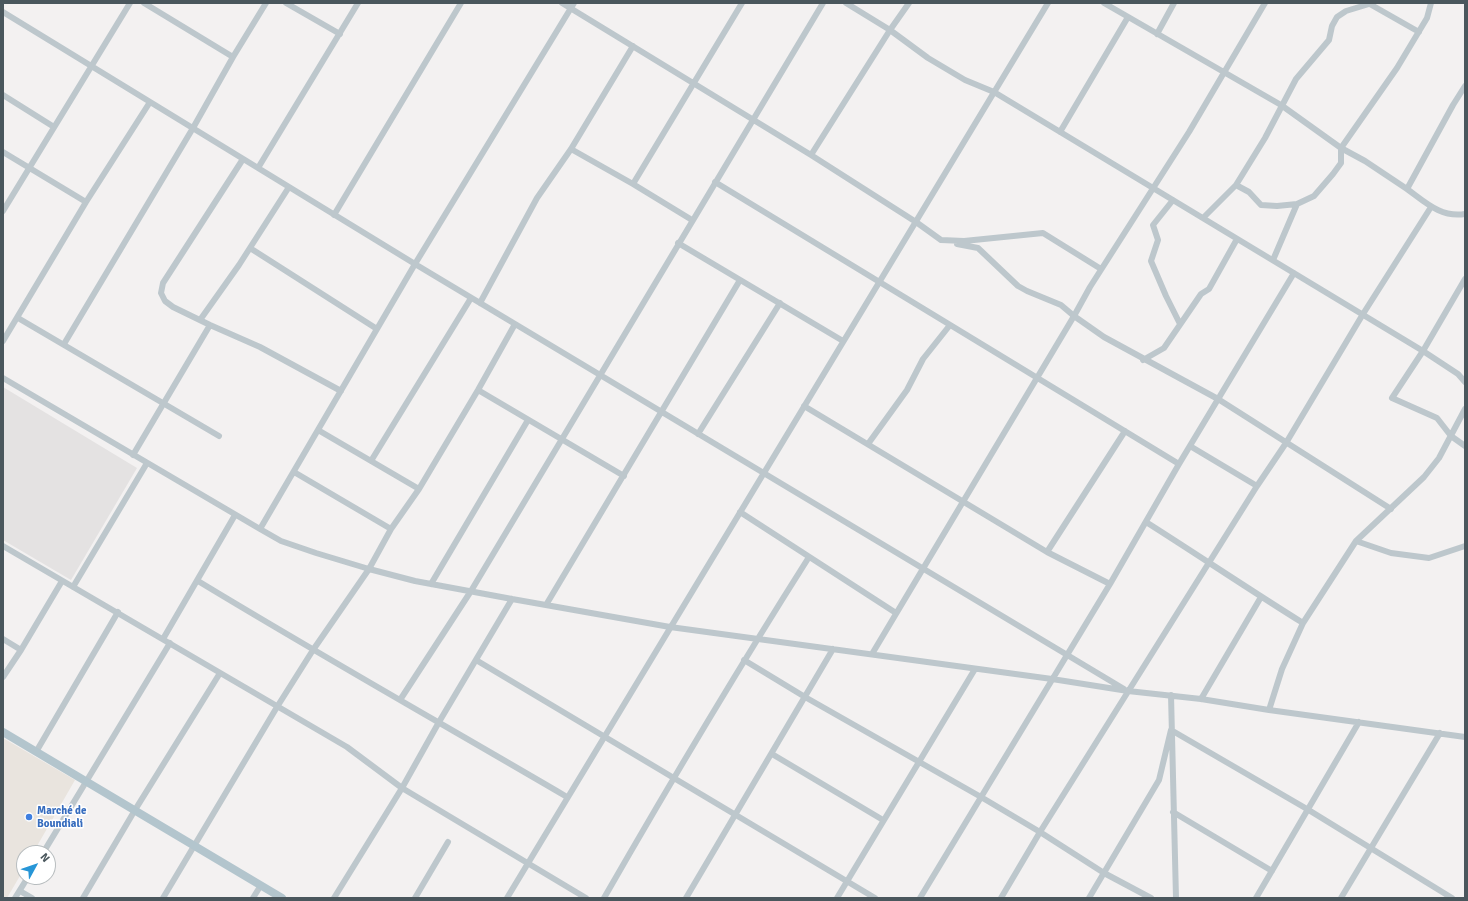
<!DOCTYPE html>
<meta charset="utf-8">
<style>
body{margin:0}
#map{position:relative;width:1468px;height:901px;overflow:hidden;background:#f3f1f1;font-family:Signika,sans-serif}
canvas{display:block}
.frame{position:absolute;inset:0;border:4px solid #4a575d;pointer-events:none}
.north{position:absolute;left:16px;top:845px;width:40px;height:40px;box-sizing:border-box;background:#fff;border:1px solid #b7bcbe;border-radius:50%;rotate:50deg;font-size:11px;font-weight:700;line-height:16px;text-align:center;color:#4a575d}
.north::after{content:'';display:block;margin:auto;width:14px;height:18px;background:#2796d7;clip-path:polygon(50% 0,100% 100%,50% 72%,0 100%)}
</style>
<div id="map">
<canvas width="1468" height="901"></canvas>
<div class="frame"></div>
<div class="north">N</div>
</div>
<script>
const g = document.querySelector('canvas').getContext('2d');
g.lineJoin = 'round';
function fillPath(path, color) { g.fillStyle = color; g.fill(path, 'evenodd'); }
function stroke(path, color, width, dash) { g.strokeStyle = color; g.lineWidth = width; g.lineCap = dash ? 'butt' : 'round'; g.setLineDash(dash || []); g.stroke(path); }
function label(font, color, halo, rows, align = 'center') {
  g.font = font + ' Signika,sans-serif'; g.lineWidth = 3; g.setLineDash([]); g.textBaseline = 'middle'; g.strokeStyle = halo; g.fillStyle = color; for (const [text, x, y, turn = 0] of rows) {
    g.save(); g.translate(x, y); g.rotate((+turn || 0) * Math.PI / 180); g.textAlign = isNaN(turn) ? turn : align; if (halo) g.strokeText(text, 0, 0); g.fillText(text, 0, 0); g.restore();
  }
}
const commercial = new Path2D(`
 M3,738L75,780L33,853H24V869L7,898H3Z`);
const education = new Path2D(`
 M3,387L137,468L71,580L3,540Z`);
const minor = new Path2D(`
 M144,3L233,57
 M286,3L340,34
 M562,3L811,155L916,222L941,240L964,241L1043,233L1101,269
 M846,3L890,30L928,58L965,80L994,92L1423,351L1458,374L1465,382
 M1104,3L1281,105L1341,148L1365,161L1407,189L1453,105L1465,86
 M1368,3L1419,32
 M3,12L415,264L1124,689
 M1157,34L1174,3
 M3,95L54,127
 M1060,132L1128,17
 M571,149L633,184L692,220
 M3,152L86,202
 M811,155L890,30L909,3
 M243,159L163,283L161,293L165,301L173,307L210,325L260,347L341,391
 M258,168L358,3
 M715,182L1179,464
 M633,184L742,3
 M1236,185L1249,192L1261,205L1277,206L1297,204
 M1407,189C1425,202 1441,218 1465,214
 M1173,200L1153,225L1158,240L1151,261L1166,296L1180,324
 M3,211L130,3
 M334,215L461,3
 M1203,218L1236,185L1265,138L1296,79L1329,40L1332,26L1337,17L1346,11L1369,4
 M678,243L843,341
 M957,244L978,248L1018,286L1027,291L1061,305L1074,316L1104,337L1218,399L1391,509
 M250,248L377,329
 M1273,260L1297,204L1314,196L1333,174L1341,163V148L1397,68L1427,18L1431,3
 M1465,279L1423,351L1392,398L1437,418L1451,436L1465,446
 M480,303L537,198L571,149L633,46
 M18,318L219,436
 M200,320L239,265L289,187
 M3,341L86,202L150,102
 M64,344L193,128L233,57L266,3
 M1143,360L1164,348L1201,294L1209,289L1237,239
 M3,378L260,529L281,541L316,553L369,569L415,581L512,599L670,627L1052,679L1128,691L1201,699L1269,710L1465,737
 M478,390L624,476
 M804,406L1047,552L1110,584
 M318,430L419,489
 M698,434L780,303
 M868,444L907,390L923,359L950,325
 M1190,446L1257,486
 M133,455L210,325
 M371,461L471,298
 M294,472L391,529
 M740,512L896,613
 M1146,522C1198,555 1250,590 1303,623
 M260,529L415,264L574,3
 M1356,541L1391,553L1429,558L1465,546
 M3,546L347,747L402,788L586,898
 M1047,552L1125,431
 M198,581C320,655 444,725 567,797
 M431,584L528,420
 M73,587L147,463
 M546,605L740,280
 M3,639L21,650
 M163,639L235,515
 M872,654L1074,316L1090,287L1189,132L1265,3
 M476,660L875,898
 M744,660L805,697L981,797L1040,832L1104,873L1151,898
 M3,677L21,650L62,581
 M1171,695L1176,898
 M1201,699L1261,597
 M400,700L471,591L823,3
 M1269,710L1282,669L1303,623L1356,541L1424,477L1439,458L1465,409
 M36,752L118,612
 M772,754L883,820
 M1173,812L1272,871
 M43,853L170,643
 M20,891L32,898
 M15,898L28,877
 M83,898L135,810L220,673
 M163,898L277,707L313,650L369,569L391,529L419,489L478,390L515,324
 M253,898L261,885
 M334,898L402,788L439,722L512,599
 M415,898L448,842
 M507,898L1048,3
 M604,898C670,783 738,669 809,557
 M686,898L833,649
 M837,898L975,669
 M920,898L1110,584L1179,464L1294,273
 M1001,898L1040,832L1257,486L1286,443L1363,314L1431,207
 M1089,898L1159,780L1171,730L1307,809L1452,898
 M1256,898L1359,722
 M1341,898L1440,733`);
const major = new Path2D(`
 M3,732L282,898`);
const markers = [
 [29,817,4,"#3f7fe0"]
];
const shopNames = [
 ["Marché de",37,811],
 ["Boundiali",37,824]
];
fillPath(commercial, '#e9e4de');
fillPath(education, '#e4e2e2');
stroke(minor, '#bdc7cc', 6);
stroke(major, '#b3c5cd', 8);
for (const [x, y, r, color] of markers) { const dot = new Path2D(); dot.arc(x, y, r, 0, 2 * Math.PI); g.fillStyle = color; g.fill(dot); stroke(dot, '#fff', 1.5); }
label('bold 11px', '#366cbe', '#fff', shopNames, 'left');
</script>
